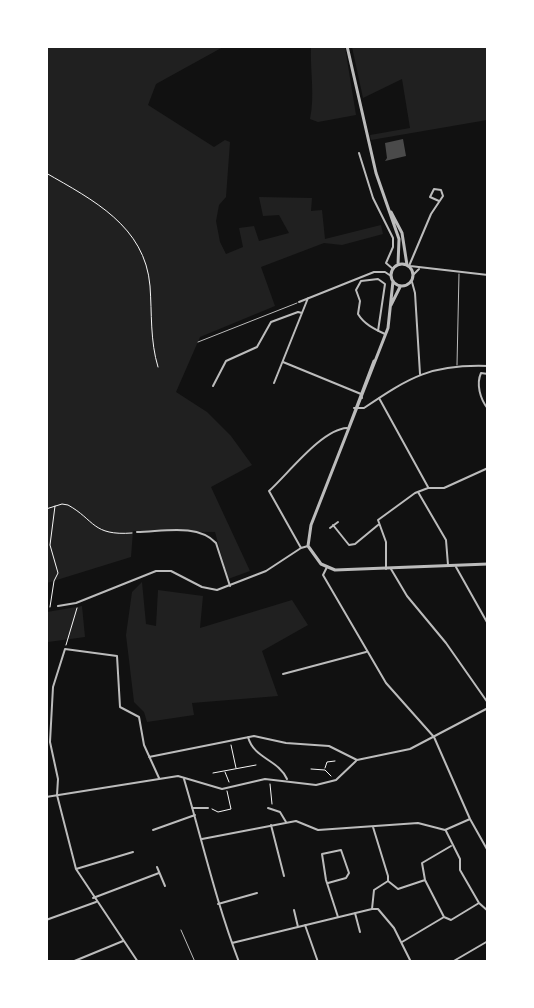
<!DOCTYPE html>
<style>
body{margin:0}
#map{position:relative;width:534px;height:1008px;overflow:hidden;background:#111;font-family:"Noto Sans",sans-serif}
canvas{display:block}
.frame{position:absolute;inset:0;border:48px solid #fff;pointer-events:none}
</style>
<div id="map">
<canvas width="534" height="1008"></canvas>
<div class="frame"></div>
</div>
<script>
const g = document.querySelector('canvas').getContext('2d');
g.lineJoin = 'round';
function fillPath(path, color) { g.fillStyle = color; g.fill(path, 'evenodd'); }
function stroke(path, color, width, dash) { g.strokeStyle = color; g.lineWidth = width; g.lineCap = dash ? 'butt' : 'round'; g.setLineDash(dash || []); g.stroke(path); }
const green = new Path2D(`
 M47,47H223L156,84L148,105L214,147L225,140L230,142L226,197L219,205L216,221L220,242L226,254L243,247L239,228L254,226L259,241L289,233L279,215L263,216L259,197L312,198L311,211L322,210L325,239L381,225L383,234L342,245L324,243L261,267L275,306L200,337L176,392L207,412L231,436L252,465L211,487L250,571L228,579L215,532L133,531L131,557L47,583Z
 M311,47H345L356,115L318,122L310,119C315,95 310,71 311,47Z
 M352,47H487V120L371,140L370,135L410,128L402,79L363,98Z
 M142,582L146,624L156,626L158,590L203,596L200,628L292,600L308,625L262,651L278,696L192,703L194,715L147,722L144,712L134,702L126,635L132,592Z
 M82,606L85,637L48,642L47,645V612Z`);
const building = new Path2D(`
 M403,139L406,156L385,161L387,158L385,143Z`);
const path = new Path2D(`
 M46,173C93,200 145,226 150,286C152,313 150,341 158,367
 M46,509L62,504L68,505C95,520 92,536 132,533
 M50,607L54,581L58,573L50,545L55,506
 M66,645L77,608
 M231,745L236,768
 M325,768L327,762L335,761
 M311,769L325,770L331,776
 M225,772L229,782
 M213,773L256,765
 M270,784L272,804
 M212,809L218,812L231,809L227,791`);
const service = new Path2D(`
 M198,342L297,303
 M457,365L459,274
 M181,930L195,962`);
const minor = new Path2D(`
 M359,153L373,198L393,238V247L386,263L393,269
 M409,266L431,214L443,196L441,190L434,189L430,197L439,201
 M410,266L488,275
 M414,274L419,269
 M412,282L415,293L420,374
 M299,302L374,272H385L391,276
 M378,331L385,284L378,279L361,281L356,290L360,301L358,314C364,324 374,329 385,334
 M283,362L361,394L362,398
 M488,374L481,373C476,384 480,399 488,409
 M274,383L308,298
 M213,386L226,361L257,347L271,322L298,312L302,313
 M379,398L428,487
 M354,408H364C410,377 431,364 488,366
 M418,492L446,540L448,565
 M333,525L349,545L355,544L378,525
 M330,528L338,522
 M137,532C161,532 197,523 216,543L230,586
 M308,546L301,548L269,491C288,474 322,429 347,428
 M327,567L323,575L386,683L434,737L470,819L488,851
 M456,567L488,624
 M386,569V542L378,520L415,493L428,488H444L488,468
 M391,569L407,596L446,643L488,703
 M58,606L76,603L156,571H171L202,587L217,590L266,571L301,548
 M283,674L366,652
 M248,737C254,759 278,759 287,779
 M149,757L254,736L286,743L329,746L357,760L410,749L488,708
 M184,779C202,840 216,902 239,962
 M46,797L178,776L222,789L265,779L316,785L336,780L356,761
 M192,808H208
 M268,808L280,812L286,822
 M271,825L284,876
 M373,827L388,876V881L374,890L372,909H378L394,928L411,962
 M153,830L195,815
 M446,831L460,859V870L479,903L488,911
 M202,839L296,821L318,830L418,823L445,830L470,819
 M157,867L165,886
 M76,869L133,852
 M425,880L444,917
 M388,881L398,889L425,880L422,863L451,846
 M328,883L346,878L349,873L341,850L322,854L326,880L338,917
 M93,898L159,873
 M218,904L257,893
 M294,910L298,927
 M355,913L360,932
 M46,920L96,902
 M305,925L318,962
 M402,942L444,917L451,920L479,903
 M232,943L372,909
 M72,962L123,941
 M138,962L76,869L57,795L58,779L50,742L53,687L65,649L117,656L120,707L139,717L144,745L159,778
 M452,962L488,941`);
const tertiary = new Path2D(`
 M347,46L376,173L399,239L398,265
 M391,212L402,233L407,265
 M391 275a11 11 0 1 1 22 0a11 11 0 1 1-22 0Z
 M393,281L388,328L311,525L308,546L321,564L335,570L488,564
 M391,305L400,287
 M348,430L374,361`);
fillPath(green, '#202020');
fillPath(building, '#4a4a4a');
stroke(path, '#f5f5f5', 1);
stroke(service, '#bcbcbc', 1);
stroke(minor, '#bcbcbc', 2);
stroke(tertiary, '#bcbcbc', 3);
</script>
